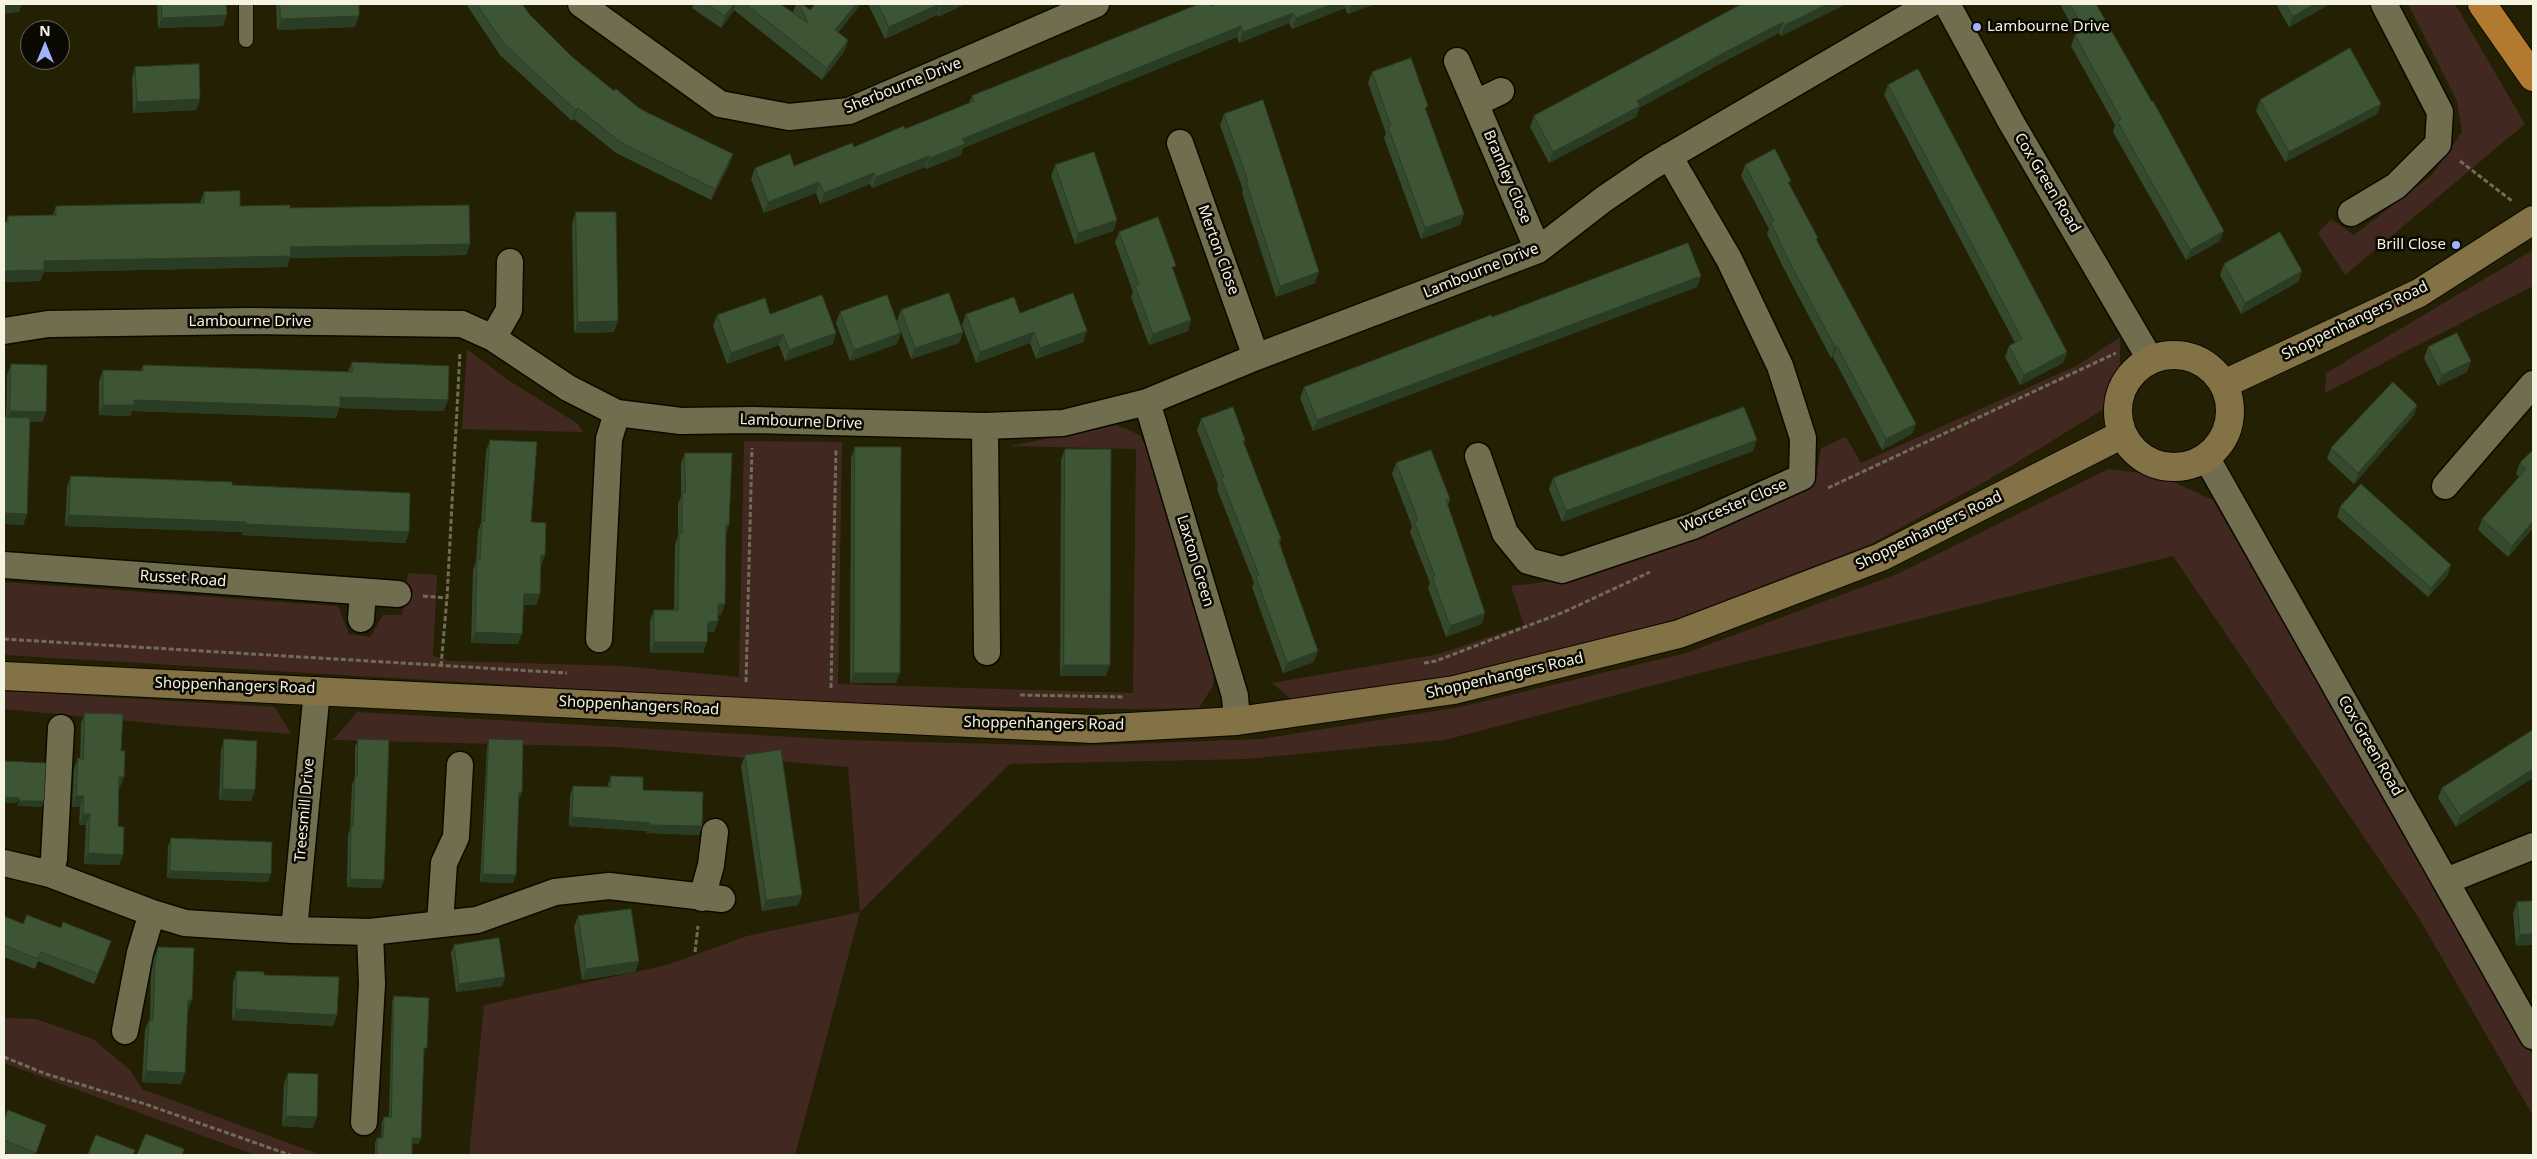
<!DOCTYPE html>
<style>
body{margin:0}
#map{position:relative;width:2537px;height:1159px;overflow:hidden;background:#232003;font-family:"Noto Sans",sans-serif}
canvas{display:block}
.frame{position:absolute;inset:0;border:5px solid #f5f3e2;pointer-events:none}
.north{position:absolute;left:20px;top:20px;width:50px;height:50px;box-sizing:border-box;background:#0a0902;border:1px solid #68675c;border-radius:50%;rotate:0deg;font-size:14px;font-weight:700;line-height:20px;text-align:center;color:#f5f3e2}
.north::after{content:'';display:block;margin:auto;width:18px;height:22px;background:#a0b3fd;clip-path:polygon(50% 0,100% 100%,50% 72%,0 100%)}
</style>
<div id="map">
<canvas width="2537" height="1159"></canvas>
<div class="frame"></div>
<div class="north">N</div>
</div>
<script>
const g = document.querySelector('canvas').getContext('2d');
g.lineJoin = 'round';
function fillPath(path, color) { g.fillStyle = color; g.fill(path, 'evenodd'); }
function stroke(path, color, width, dash) { g.strokeStyle = color; g.lineWidth = width; g.lineCap = dash ? 'butt' : 'round'; g.setLineDash(dash || []); g.stroke(path); }
function label(font, color, halo, rows, align = 'center') {
  g.font = font + ' "Noto Sans",sans-serif'; g.lineWidth = 5; g.setLineDash([]); g.textBaseline = 'middle'; g.strokeStyle = halo; g.fillStyle = color; for (const [text, x, y, turn = 0] of rows) {
    g.save(); g.translate(x, y); g.rotate((+turn || 0) * Math.PI / 180); g.textAlign = isNaN(turn) ? turn : align; if (halo) g.strokeText(text, 0, 0); g.fillText(text, 0, 0); g.restore();
  }
}
const green = new Path2D(`
 M2408,4H2455L2525,124L2345,275L2318,233L2331,219L2354,235L2432,175L2462,132L2457,101Z
 M2533,250V286L2325,393L2326,373Z
 M2120,337V371L2102,410L1990,479L1871,544L1673,620L1452,677L1292,700L1272,683L1439,654L1524,625L1511,586L1554,581L1696,535L1815,482L1821,448L1846,437L1861,463L2078,365Z
 M467,349L508,380L578,424L583,432L462,429Z
 M1116,425L1140,435L1154,463L1215,656L1213,686L1199,708L1134,709L832,704L4,655V582L338,606L349,634L370,637L383,615H402L408,573L437,575L433,656L450,661L621,666L739,677L744,441L842,442L838,684L1133,693L1136,449L1009,446Z
 M2108,469L2158,475L2213,500L2533,1056V1116L2419,918L2173,556L1700,673L1445,740L1247,759L1010,764L860,912L795,1155H469L484,1005L667,965L747,936L860,912L848,767L619,747L333,740L357,712L845,740L1074,746L1261,739L1460,707L1686,653L1897,574Z
 M4,691L275,707L291,734L170,725L4,709Z
 M4,1018L36,1019L93,1039L130,1070L142,1089L321,1155H255L4,1063Z`);
const path = new Path2D(`
 M2460,161L2512,201
 M1828,488L2116,353
 M423,596L447,598
 M4,639L567,673
 M1424,663L1436,661L1564,612L1650,572
 M441,666L447,598L460,352
 M746,682L752,448
 M831,688L836,449
 M1020,695L1124,697
 M695,952L698,926
 M4,1057L46,1074L145,1104L290,1155`);
const lane = new Path2D(`
 M246,40V4`);
const street = new Path2D(`
 M581,4L720,104L789,117L849,111L1096,4
 M1947,4L2011,122L2150,359
 M1457,61L1538,250
 M1476,103L1501,91
 M1180,143L1256,357
 M2351,213L2396,186L2438,144L2440,112L2384,4
 M4,331L48,324L250,321L462,324L493,338L568,388L617,413L681,421L753,420L985,426L1063,423L1147,402L1256,357L1538,250L1604,199L1651,167L1930,4
 M493,338L509,310L510,262
 M1147,402L1235,696L1237,721
 M985,426L987,652
 M1478,456L1505,533L1528,561L1562,570L1693,526L1802,477L1803,438L1780,366L1729,259L1669,156
 M2206,457L2533,1036
 M2445,486L2533,384
 M4,565L398,594
 M361,619L363,592
 M599,639L609,439L617,413
 M4,863L50,874L152,913L185,923L294,930L370,932L477,920L555,892L609,886L722,899
 M50,874L54,859L61,728
 M2446,881L2533,846
 M702,898L711,865L715,832
 M440,924L444,863L456,837L460,765
 M294,930L317,690
 M125,1031L140,953L152,913
 M364,1122L372,984L370,932`);
const secondary = new Path2D(`
 M2118 411a56 56 0 1 1 112 0a56 56 0 1 1-112 0Z
 M2224,384L2419,293L2533,220
 M4,676L1093,729L1237,721L1454,690L1679,634L1881,557L2123,434`);
const highway = new Path2D(`
 M2482,4L2533,77`);
const wall = new Path2D(`
 M157,4H226L223,26L158,28Z
 M276,4H359L355,27L277,30Z
 M466,4H522L530,15L571,56L614,91L729,165L711,200L616,153L574,119L572,121L500,55Z
 M694,4H780L793,12L796,4H802L848,40L844,52L822,80L734,10L721,28L692,8Z
 M868,4H965L938,17L937,15L885,39Z
 M1217,4H1375L1348,14L1345,8L1292,29L1289,23L1239,43L1237,37L963,148L961,155L926,169L925,167L872,188L870,184L820,204L816,193L764,213L751,179L755,168L794,166L854,147L905,129L969,103L972,96Z
 M1742,4H1846L1781,36L1779,33L1727,60L1639,108L1636,117L1549,163L1530,127L1534,116Z
 M2060,4H2096L2220,241L2186,260L2113,132L2115,125L2071,46L2075,35L2076,34Z
 M2276,4H2330L2289,27Z
 M135,67L200,99L196,110L133,113L132,78Z
 M1372,72L1426,111L1464,214L1460,225L1421,239L1384,138L1386,133L1368,83Z
 M1888,85L2067,352L2063,363L2020,385L2005,357L2009,346L2015,343L1884,95Z
 M2260,100L2381,104L2377,114L2285,162L2256,111Z
 M1224,114L1315,283L1276,297L1242,193L1243,190L1220,125Z
 M1055,165L1117,220L1113,231L1075,244L1051,176Z
 M1745,165L1789,186L1817,241L1916,424L1912,434L1882,450L1833,357L1831,358L1784,269L1767,234L1769,229L1741,176Z
 M204,192L240,206L290,208L470,244L466,255L290,258L287,267L44,272L40,281L4,282V222H6L8,216L53,215L56,206L200,203Z
 M576,212L614,332L574,333L572,223Z
 M1119,232L1174,271L1191,320L1188,331L1149,345L1131,297L1133,292L1115,242Z
 M2224,264L2302,271L2298,282L2241,314L2220,275Z
 M1701,276L1697,287L1313,431L1300,398L1304,387L1492,317Z
 M901,310L963,332L959,343L911,359L897,321Z
 M840,312L897,344L850,361L836,323Z
 M1020,313L1083,342L1036,359L1030,343L976,363L962,325L966,314Z
 M770,314L833,344L785,361L779,345L727,364L713,326L717,315Z
 M2428,347L2467,372L2438,386L2424,358Z
 M352,362L444,411L339,408L336,418L132,411L130,416L99,415V381L103,370L141,371L143,365L348,372Z
 M11,364L46,412L42,422H30L27,514L23,525L4,524V417H6L7,375Z
 M2417,405L2414,415L2354,484L2327,459L2331,448Z
 M1201,419L1245,440L1244,443L1281,539L1280,543L1314,662L1283,673L1252,587L1254,583L1217,489L1218,485L1197,430Z
 M490,440L531,522L545,555L541,565L540,594L536,605H524L518,644L471,643L473,570L476,561L478,531L481,523L486,451Z
 M855,447L896,683H850L851,458Z
 M1065,449L1106,676H1060L1061,460Z
 M2533,450V528L2508,557L2478,530L2482,519L2519,477L2516,474L2520,463Z
 M1753,451L1562,522L1549,489L1553,478Z
 M685,453L726,534L721,615H718V621L714,632H708L703,653H650V621L654,610H674L675,544L678,536V504L681,496V463Z
 M1396,463L1450,499L1448,505L1482,624L1446,637L1428,588L1430,583L1410,532L1412,526L1392,474Z
 M71,476L232,485L409,532L405,543L242,535L243,532L65,526L67,487Z
 M2340,507L2448,575L2428,597L2337,517Z
 M85,713L121,751L124,777L119,788L118,826L123,855L119,865L84,864L86,825H79L80,807H72L74,769L78,758L80,759L81,723Z
 M2533,730L2456,827L2438,798L2442,788Z
 M224,739L251,801L219,800L221,750Z
 M358,739L381,888L347,887L348,835L350,829L352,785L355,777V747Z
 M489,739L522,792L519,799H518L513,883L480,882L487,747Z
 M745,755L802,895L798,905L762,911L741,766Z
 M611,776L643,790L702,826L699,835L646,833L647,831L569,826L570,795L573,786L608,787V784Z
 M171,838L268,882L167,878L168,846Z
 M2533,901L2516,946L2513,913L2517,902Z
 M4,916L23,924L108,951L94,984L38,961L35,969L4,957Z
 M578,916L639,961L635,972L582,980L574,927Z
 M454,945L505,977L502,986L456,992L451,953Z
 M158,947L188,1011L181,1084L142,1082L145,1030L149,1020H150L151,975L154,958Z
 M237,971L333,1026L232,1020L233,982Z
 M394,996L425,1053H424L419,1144H412V1155H375V1143L377,1138H381L382,1122L384,1117H389L392,1002Z
 M288,1073L313,1128L282,1126L284,1084Z
 M4,1121L46,1125L35,1155H11L4,1152Z`);
const shadedWall = new Path2D(`
 M4,4H22L19,12L4,14Z
 M734,4H736L734,10L721,28L725,16Z
 M856,4H861L831,42L835,30Z
 M939,4H941L937,15L885,39L889,27Z
 M942,4H965L938,17Z
 M1332,4H1347L1345,8L1292,29L1296,18Z
 M1352,4H1375L1348,14Z
 M1828,4H1846L1781,36L1785,25Z
 M2315,4H2330L2289,27L2293,16Z
 M1293,13L1289,23L1239,43L1243,32Z
 M227,15L223,26L158,28L162,18Z
 M359,16L355,27L277,30L281,19Z
 M1783,22L1779,33L1727,60L1639,108L1636,117L1549,163L1553,152L1637,101L1731,49Z
 M1241,26L1237,37L963,148L961,155L926,169L930,158L962,139Z
 M848,40L844,52L822,80L827,68Z
 M200,99L196,110L133,113L137,102Z
 M2381,104L2377,114L2285,162L2289,152Z
 M578,108L574,119L572,121L576,110Z
 M733,154L729,165L711,200L715,189Z
 M929,156L925,167L872,188L876,177Z
 M874,173L870,184L820,204L824,193Z
 M819,182L816,193L764,213L768,202Z
 M1464,214L1460,225L1421,239L1425,228Z
 M1117,220L1113,231L1075,244L1078,233Z
 M2224,231L2220,241L2186,260L2190,250Z
 M470,244L466,255L290,258L287,267L44,272L40,281L4,282V271L44,261L290,247Z
 M2302,271L2298,282L2241,314L2245,303Z
 M1319,272L1315,283L1276,297L1280,286Z
 M1701,276L1697,287L1313,431L1317,420Z
 M1191,320L1188,331L1149,345L1153,334Z
 M618,321L614,332L574,333L578,322Z
 M1087,331L1083,342L1036,359L1040,348Z
 M963,332L959,343L911,359L915,348Z
 M1034,332L1030,343L976,363L980,352Z
 M836,333L833,344L785,361L789,350Z
 M901,333L897,344L850,361L854,350Z
 M783,334L779,345L727,364L731,353Z
 M1837,346L1833,357L1831,358L1835,347Z
 M2067,352L2063,363L2020,385L2024,375Z
 M2471,361L2467,372L2438,386L2442,375Z
 M340,397L448,400L444,411L339,408L336,418L132,411L130,416L99,415L103,405L134,400Z
 M2417,405L2414,415L2354,484L2358,473Z
 M10,411L46,412L42,422H6Z
 M1916,424L1912,434L1882,450L1886,439Z
 M1757,440L1753,451L1562,522L1566,511Z
 M4,513L27,514L23,525L4,524Z
 M69,515L246,522L243,532L65,526Z
 M2533,521V528L2508,557L2512,546Z
 M246,524L409,532L405,543L242,535Z
 M726,525H729L725,536Z
 M541,555H545L541,566Z
 M2451,565L2448,575L2428,597L2431,588Z
 M524,594H540L536,605L520,604Z
 M718,604H725L721,615H714Z
 M1485,613L1482,624L1446,637L1450,626Z
 M718,621L714,632H704L708,622Z
 M475,632L522,634L518,644L471,643Z
 M654,642H707L703,653H650Z
 M1318,651L1314,662L1283,673L1287,663Z
 M1064,665H1110L1106,676H1060Z
 M854,673H900L896,683H850Z
 M2533,769V778L2456,827L2460,816Z
 M119,777H124L120,788H116Z
 M223,789L255,790L251,801L219,800Z
 M519,792H522L519,799H516Z
 M76,796H84L80,807H72Z
 M4,797L19,798L17,803H4Z
 M19,801H44L42,807L17,806Z
 M83,814H90L86,825H79Z
 M572,817L650,823L647,831L569,826Z
 M650,825L702,826L699,835L646,833Z
 M88,853L123,855L119,865L84,864Z
 M170,871L271,874L268,882L167,878Z
 M483,874L516,875L513,883L480,882Z
 M350,879L384,880L381,888L347,887Z
 M802,895L798,905L762,911L766,900Z
 M2533,934V945L2516,946L2520,935Z
 M639,961L635,972L582,980L586,969Z
 M505,977L502,986L456,992L459,984Z
 M188,1000H192L188,1011H184Z
 M236,1009L337,1015L333,1026L232,1020Z
 M146,1071L185,1073L181,1084L142,1082Z
 M286,1116L317,1117L313,1128L282,1126Z
 M412,1138H421L419,1144H410Z`);
const building = new Path2D(`
 M162,4H226L227,15L162,18Z
 M280,4H359V16L281,19Z
 M477,4H522L530,15L571,56L614,91L616,89L640,109L733,154L715,189L620,142L578,108L576,110L504,44Z
 M708,4H734L725,16Z
 M746,4H780L808,23L799,4H802L810,10L815,4H856L835,30L848,40L827,68Z
 M878,4H939L889,27Z
 M1199,4H1210L1211,6L1217,4H1332L1296,18L1293,13L1243,32L1241,26L962,139L965,144L930,158L929,156L876,177L874,173L824,193L819,182L768,202L755,168L790,154L794,166L852,143L854,147L904,126L905,129L974,101L972,96Z
 M1742,4H1828L1785,25L1783,22L1731,49L1637,101L1640,106L1553,152L1534,116Z
 M2070,4H2096L2152,102L2153,101L2224,231L2190,250L2117,121L2121,119L2075,35L2084,29Z
 M2286,4H2315L2293,16Z
 M2350,48L2381,104L2289,152L2260,100Z
 M1411,58L1428,106L1425,108L1464,214L1425,228L1388,127L1391,126L1372,72Z
 M199,64L200,99L137,102L135,67Z
 M1918,69L2067,352L2024,375L2009,346L2022,339L1888,85Z
 M1263,100L1319,272L1280,286L1246,182L1248,181L1224,114Z
 M1775,149L1791,181L1788,182L1818,238L1816,239L1916,424L1886,439L1837,346L1835,347L1788,259L1771,223L1774,221L1745,165Z
 M1094,152L1117,220L1078,233L1055,165Z
 M240,191V206L290,205V208L469,205L470,244L290,247L291,256L44,261V270L4,271V222H8V216L56,215V206L204,203V192Z
 M576,212H616L618,321L578,322Z
 M1158,217L1176,266L1172,267L1191,320L1153,334L1135,286L1139,285L1119,232Z
 M2280,232L2302,271L2245,303L2224,264Z
 M1688,243L1701,276L1317,420L1304,387L1491,315L1492,317Z
 M949,293L963,332L915,348L901,310Z
 M1073,293L1087,331L1040,348L1034,332L980,352L966,314L1014,297L1020,313Z
 M822,295L836,333L789,350L783,334L731,353L717,315L765,298L770,314Z
 M887,295L901,333L854,350L840,312Z
 M2457,333L2471,361L2442,375L2428,347Z
 M352,362L449,366L448,400L340,397V407L134,400V405H103V370L143,371V365L352,372Z
 M11,364L47,365L46,412L10,411Z
 M2393,382L2417,405L2358,473L2331,448Z
 M1233,407L1245,440L1243,441L1281,539L1278,540L1318,651L1287,663L1256,577L1259,575L1221,478L1224,477L1201,419Z
 M1744,407L1757,440L1566,511L1553,478Z
 M4,417L30,418L27,514L4,513Z
 M490,440L537,442L531,522L546,523L545,555H541L540,594H524L522,634L475,632L477,559L480,560L482,520L484,521Z
 M855,447H901L900,673H854Z
 M1065,449H1111L1110,665H1064Z
 M1431,450L1450,499L1446,500L1485,613L1450,626L1432,577L1435,576L1414,521L1418,520L1396,463Z
 M2533,450V521L2512,546L2482,519L2526,469L2520,463Z
 M685,453H732L729,525H726L725,604H718V621L708,622L707,642H654V610H678L679,533H682V493H685Z
 M71,476L232,482V485L410,493L409,532L246,524V522L69,515Z
 M2361,484L2451,565L2431,588L2340,507Z
 M85,713L123,714L121,751H125L124,777H119L118,826L124,827L123,855L88,853L90,814H83L84,796H76L78,758L83,759Z
 M2533,730V769L2460,816L2442,788Z
 M224,739L257,741L255,790L223,789Z
 M358,739L389,740L384,880L350,879L351,826H353L355,776H357Z
 M489,739L523,740L522,792H519L516,875L483,874Z
 M781,750L802,895L766,900L745,755Z
 M4,761L46,763L44,801H19V798L4,797Z
 M611,776L643,777V790L703,792L702,826L650,825V823L572,817L573,786L610,787Z
 M171,838L272,842L271,874L170,871Z
 M2533,901V934L2520,935L2517,902Z
 M631,909L639,961L586,969L578,916Z
 M27,915L61,928L63,922L111,941L98,974L41,952L38,959L4,945V916L23,924Z
 M499,938L505,977L459,984L454,945Z
 M158,947L194,948L192,1000H188L185,1073L146,1071L149,1020H153L155,964Z
 M237,971L264,972V975L339,977L337,1015L236,1009Z
 M394,996L429,998L427,1048H424L421,1138H412V1155H377V1138H383L384,1117H391Z
 M288,1073L318,1074L317,1117L286,1116Z
 M8,1110L46,1125L36,1153L4,1140V1121Z
 M146,1134L184,1149L182,1155H137Z
 M96,1135L135,1150L133,1155H88Z`);
const markers = [
 [1977,27,5,"#a0b3fd"],
 [2456,245,5,"#a0b3fd"]
];
const poiNames = [
 ["Lambourne Drive",1987,27],
 ["Brill Close",2446,245,"right"]
];
const streetNames = [
 ["Sherbourne Drive",903,86,-22],
 ["Bramley Close",1507,177,67],
 ["Cox Green Road",2047,183,59],
 ["Merton Close",1218,250,70],
 ["Lambourne Drive",1481,271,-22],
 ["Shoppenhangers Road",2355,321,-26],
 ["Lambourne Drive",250,322],
 ["Lambourne Drive",801,422,2],
 ["Worcester Close",1734,506,-23],
 ["Shoppenhangers Road",1929,531,-26],
 ["Laxton Green",1195,561,73],
 ["Russet Road",183,579,4],
 ["Shoppenhangers Road",1505,676,-13],
 ["Shoppenhangers Road",235,686,2],
 ["Shoppenhangers Road",639,706,3],
 ["Shoppenhangers Road",1044,724,1],
 ["Cox Green Road",2370,746,60],
 ["Treesmill Drive",305,810,-85]
];
fillPath(green, '#412922');
stroke(lane, '#0c0900', 16);
stroke(street, '#0c0900', 29);
stroke(secondary, '#0c0900', 30);
stroke(highway, '#0c0900', 30);
stroke(path, '#706d55', 3, [5, 2.5]);
stroke(lane, '#716e50', 14);
stroke(street, '#716e50', 26);
stroke(secondary, '#847247', 28);
stroke(highway, '#b27a31', 28);
fillPath(wall, '#34492d');
fillPath(shadedWall, '#2b3c24');
fillPath(building, '#3d5534');
stroke(building, '#2b3c24', 1);
for (const [x, y, r, color] of markers) { const dot = new Path2D(); dot.arc(x, y, r, 0, 2 * Math.PI); g.fillStyle = color; g.fill(dot); stroke(dot, '#0a0902', 2); }
label('15px', '#f5f3e2', '#0a0902', poiNames, 'left');
label('15px', '#f5f3e2', '#0a0902', streetNames);
</script>
